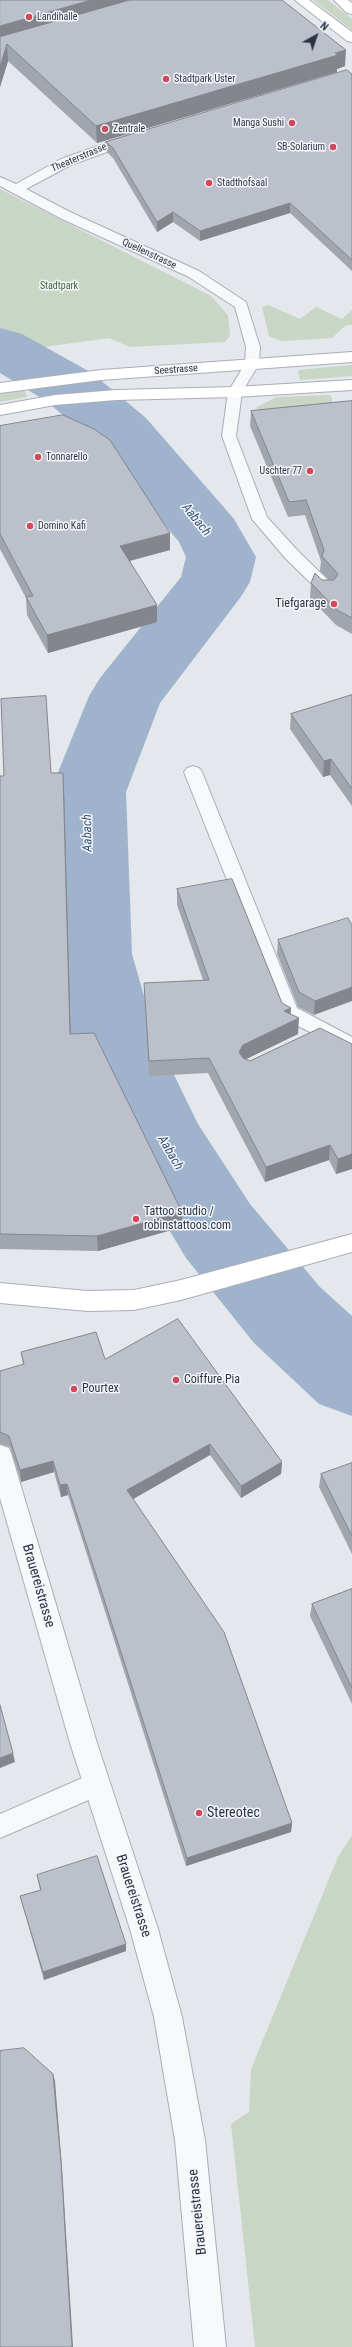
<!DOCTYPE html>
<style>
body{margin:0}
#map{position:relative;width:352px;height:2347px;overflow:hidden;background:#e4e7ec;font-family:"Roboto Condensed",sans-serif}
canvas{display:block}
.north{position:absolute;left:296px;top:16px;width:40px;height:40px;-webkit-text-stroke:3px #f4f6f9;paint-order:stroke;rotate:40deg;font-size:11px;font-weight:700;line-height:16px;text-align:center;color:#2b3445}
.north::after{content:'';display:block;margin:auto;width:14px;height:18px;background:#2b3445;clip-path:polygon(50% 0,100% 100%,50% 72%,0 100%)}
</style>
<div id="map">
<canvas width="352" height="2347"></canvas>
<div class="north">N</div>
</div>
<script>
const g = document.querySelector('canvas').getContext('2d');
g.lineJoin = 'round';
function fillPath(path, color) { g.fillStyle = color; g.fill(path, 'evenodd'); }
function stroke(path, color, width, dash) { g.strokeStyle = color; g.lineWidth = width; g.lineCap = dash ? 'butt' : 'round'; g.setLineDash(dash || []); g.stroke(path); }
function label(font, color, halo, rows, align = 'center') {
  g.font = font + ' "Roboto Condensed",sans-serif'; g.lineWidth = 3; g.setLineDash([]); g.textBaseline = 'middle'; g.strokeStyle = halo; g.fillStyle = color; for (const [text, x, y, turn = 0] of rows) {
    g.save(); g.translate(x, y); g.rotate((+turn || 0) * Math.PI / 180); g.textAlign = isNaN(turn) ? turn : align; if (halo) g.strokeText(text, 0, 0); g.fillText(text, 0, 0); g.restore();
  }
}
const green = new Path2D(`
 M313,0H328L352,19V30Z
 M0,189L211,296L228,315L230,336L225,342L130,347L109,338L0,353Z
 M268,305L300,319L316,307L342,319L352,310V325H346L332,338L281,341L269,336L262,307Z
 M352,365V376L300,380L298,370Z
 M24,389L27,397L0,402V393Z
 M331,395L333,405L257,411V407L277,397Z
 M352,1835V2347H255L231,2124L249,2112L251,2069L338,1857Z`);
const river = new Path2D(`
 M0,328L22,334L92,373L146,418L234,519L256,557L250,582L240,598L160,703L126,792L132,954L156,1038L198,1124L250,1204L320,1287L352,1316V1416L319,1404L254,1343L186,1258L133,1170L72,1038L50,954V792L89,696L100,678L181,577L186,557L179,542L100,446L46,401L0,373Z`);
const lane = new Path2D(`
 M132,134L138,138L137,141L71,165L26,189L70,212L199,271L246,302L260,347L259,364L242,392L236,436L267,517L298,551L333,585L335,589L333,593H321L286,559L252,519L222,436L228,392L245,364L246,347L235,307L189,277L60,218L0,186V177L16,184L61,159Z
 M193,766L199,768L202,772L297,1008L352,1037V1053L282,1018L184,772L187,768Z
 M96,1772L105,1775L108,1784L105,1793L0,1838V1814Z`);
const street = new Path2D(`
 M0,1445L9,1448L12,1456L97,1743L158,1929L182,2017L205,2140L226,2347H194L175,2140L154,2017L130,1929L70,1743L0,1498Z`);
const secondary = new Path2D(`
 M295,0H309L352,32V42L347,41Z
 M334,0H348L352,3V14L347,13Z
 M352,352V362L101,380L0,393V383L101,370Z
 M352,380V390L235,397L116,400L55,405L0,415V405L55,395L116,390L235,387Z
 M352,1234V1252L181,1300L134,1310L88,1311L0,1303V1283L88,1291L134,1290L181,1280Z`);
const wall = new Path2D(`
 M0,0L345,66L337,69V72L97,143L8,61L0,87Z
 M352,74V271L290,213L200,241L173,222L157,232L113,158L107,152L106,142Z
 M352,401V634L336,625L310,598L311,583L322,580H329L320,571L321,561L305,515L288,517L250,426L251,411Z
 M0,426L170,550L130,561L157,622L48,653L27,615L26,598L0,549Z
 M352,695V806L330,775L323,777L290,729L291,714Z
 M63,773L64,790L71,1034L182,1212V1227L98,1251L0,1249V776Z
 M177,889L282,1003L291,1014L298,1034L246,1059L250,1061L352,1044V1169L336,1174L329,1160L265,1182L208,1073L149,1076L144,983L203,980L177,905Z
 M352,925L314,1015L298,1007L277,954L278,940Z
 M21,1352L105,1359L282,1462L281,1474L241,1498L210,1455L133,1499L292,1823L291,1832L186,1866L68,1495L61,1497L54,1472L21,1482L10,1447L0,1444V1371L23,1365Z
 M352,1463V1554L319,1487L321,1474Z
 M352,1589V1704L310,1616L312,1604Z
 M37,1875L126,1944V1951L44,1980L20,1896L40,1890Z`);
const shadedWall = new Path2D(`
 M91,0H150L0,42V26Z
 M7,44L8,61L0,87V67Z
 M346,50L345,66L337,69V72L97,143L96,126Z
 M290,203V213L200,241V231Z
 M173,212V222L157,232V222Z
 M170,533V550L121,563L120,546Z
 M157,605V622L48,653L47,635Z
 M331,759L330,775L323,777L324,761Z
 M63,773L64,790L71,1050L70,1034Z
 M352,987V1001L314,1015L315,1001Z
 M291,1008L290,1022L299,1018L298,1034L242,1061L239,1052L243,1045L284,1011Z
 M330,1145L329,1160L265,1182L266,1167Z
 M352,1154V1169L336,1174L338,1159Z
 M182,1212V1227L98,1251L97,1236Z
 M210,1444V1455L128,1502L127,1490Z
 M53,1461L54,1472L21,1482L20,1470Z
 M282,1462L281,1474L241,1498V1486Z
 M67,1484L68,1495L61,1497L60,1485Z
 M13,1753L15,1762L0,1768V1758Z
 M292,1823L291,1832L186,1866L187,1858Z
 M126,1944V1951L44,1980L43,1972Z
 M53,2074L55,2081L62,2168L73,2347H72Z`);
const building = new Path2D(`
 M0,0H91L0,26Z
 M130,0H282L346,50L335,53L338,55L96,126L7,44L0,67V37Z
 M347,70L352,74V260L290,203L200,231L173,212L157,222L113,148L106,142Z
 M352,401V618L337,610L311,583L315,573L322,580H334L338,574L322,556L324,550L306,500L289,502L251,411Z
 M63,415L94,429L110,440L170,533L120,546L157,605L47,635L26,597L33,596L0,534V426Z
 M352,695V789L331,759L324,761L291,714Z
 M46,696L51,773H63L70,1034L94,1033L182,1212L97,1236L0,1234V776H4L1,699Z
 M232,879L282,1003L291,1008L284,1011L299,1018L243,1045L239,1052L243,1058L250,1061L320,1028L352,1044V1154L338,1159L330,1145L266,1167L209,1058L149,1061L144,983L209,980L177,889Z
 M348,918L352,925V987L315,1001L299,992L278,940Z
 M178,1319L282,1462L241,1486L210,1444L127,1490L224,1632L292,1823L187,1858L67,1484L60,1485L53,1461L20,1470L9,1436L0,1432V1371L24,1364L21,1352L96,1332L105,1359Z
 M352,1463V1536L321,1474Z
 M352,1589V1688L312,1604Z
 M0,1705L13,1753L0,1758Z
 M97,1856L126,1944L43,1972L20,1896L41,1890L37,1875Z
 M24,2048L53,2074L61,2162L72,2347H0V2051Z`);
const markers = [
 [29,17,4,"#d1495b"],
 [166,79,4,"#d1495b"],
 [292,123,4,"#d1495b"],
 [105,129,4,"#d1495b"],
 [333,147,4,"#d1495b"],
 [209,183,4,"#d1495b"],
 [38,457,4,"#d1495b"],
 [310,471,4,"#d1495b"],
 [30,526,4,"#d1495b"],
 [334,604,4,"#d1495b"],
 [136,1219,4,"#d1495b"],
 [176,1380,4,"#d1495b"],
 [74,1389,4,"#d1495b"],
 [199,1813,4,"#d1495b"]
];
const farPoinames = [
 ["Landihalle",37,17],
 ["Stadtpark Uster",174,79],
 ["Manga Sushi",284,123,"right"],
 ["Zentrale",113,129],
 ["SB-Solarium",325,147,"right"],
 ["Stadthofsaal",217,183],
 ["Tonnarello",46,457],
 ["Uschter 77",302,471,"right"],
 ["Domino Kafi",38,526]
];
const farStreetnames = [
 ["Theaterstrasse",79,158,-23],
 ["Quellenstrasse",149,254,25],
 ["Seestrasse",176,370,-4]
];
const farParknames = [
 ["Stadtpark",59,286]
];
const poiNames = [
 ["Tiefgarage",326,604,"right"],
 ["Tattoo studio /",144,1212],
 ["robinstattoos.com",144,1226],
 ["Coiffure Pia",184,1380],
 ["Pourtex",82,1389]
];
const waterNames = [
 ["Aabach",196,520,51],
 ["Aabach",88,833,-91],
 ["Aabach",170,1153,60]
];
const nearStreetnames = [
 ["Brauereistrasse",38,1586,74],
 ["Brauereistrasse",133,1896,72],
 ["Brauereistrasse",198,2212,-96]
];
const nearPoinames = [
 ["Stereotec",207,1813]
];
fillPath(green, '#c9d6c5');
fillPath(river, '#9fb4cc');
stroke(lane, '#a9aeb7', 2);
stroke(street, '#a9aeb7', 2);
stroke(secondary, '#a9aeb7', 2);
fillPath(lane, '#f7f8fa');
fillPath(street, '#f7f8fa');
fillPath(secondary, '#fff');
fillPath(wall, '#a1a5ae');
fillPath(shadedWall, '#83868d');
fillPath(building, '#bbc0ca');
stroke(building, '#83868d', 1);
for (const [x, y, r, color] of markers) { const dot = new Path2D(); dot.arc(x, y, r, 0, 2 * Math.PI); g.fillStyle = color; g.fill(dot); stroke(dot, '#f4f6f9', 1.5); }
label('10px', '#2b3445', '#f4f6f9', farPoinames, 'left');
label('10px', '#2b3445', '#f4f6f9', farStreetnames);
label('10px', '#3f6138', '#f4f6f9', farParknames);
label('12px', '#2b3445', '#f4f6f9', poiNames, 'left');
label('italic 13px', '#34527a', '#f4f6f9', waterNames);
label('14px', '#2b3445', '#f4f6f9', nearStreetnames);
label('14px', '#2b3445', '#f4f6f9', nearPoinames, 'left');
</script>
